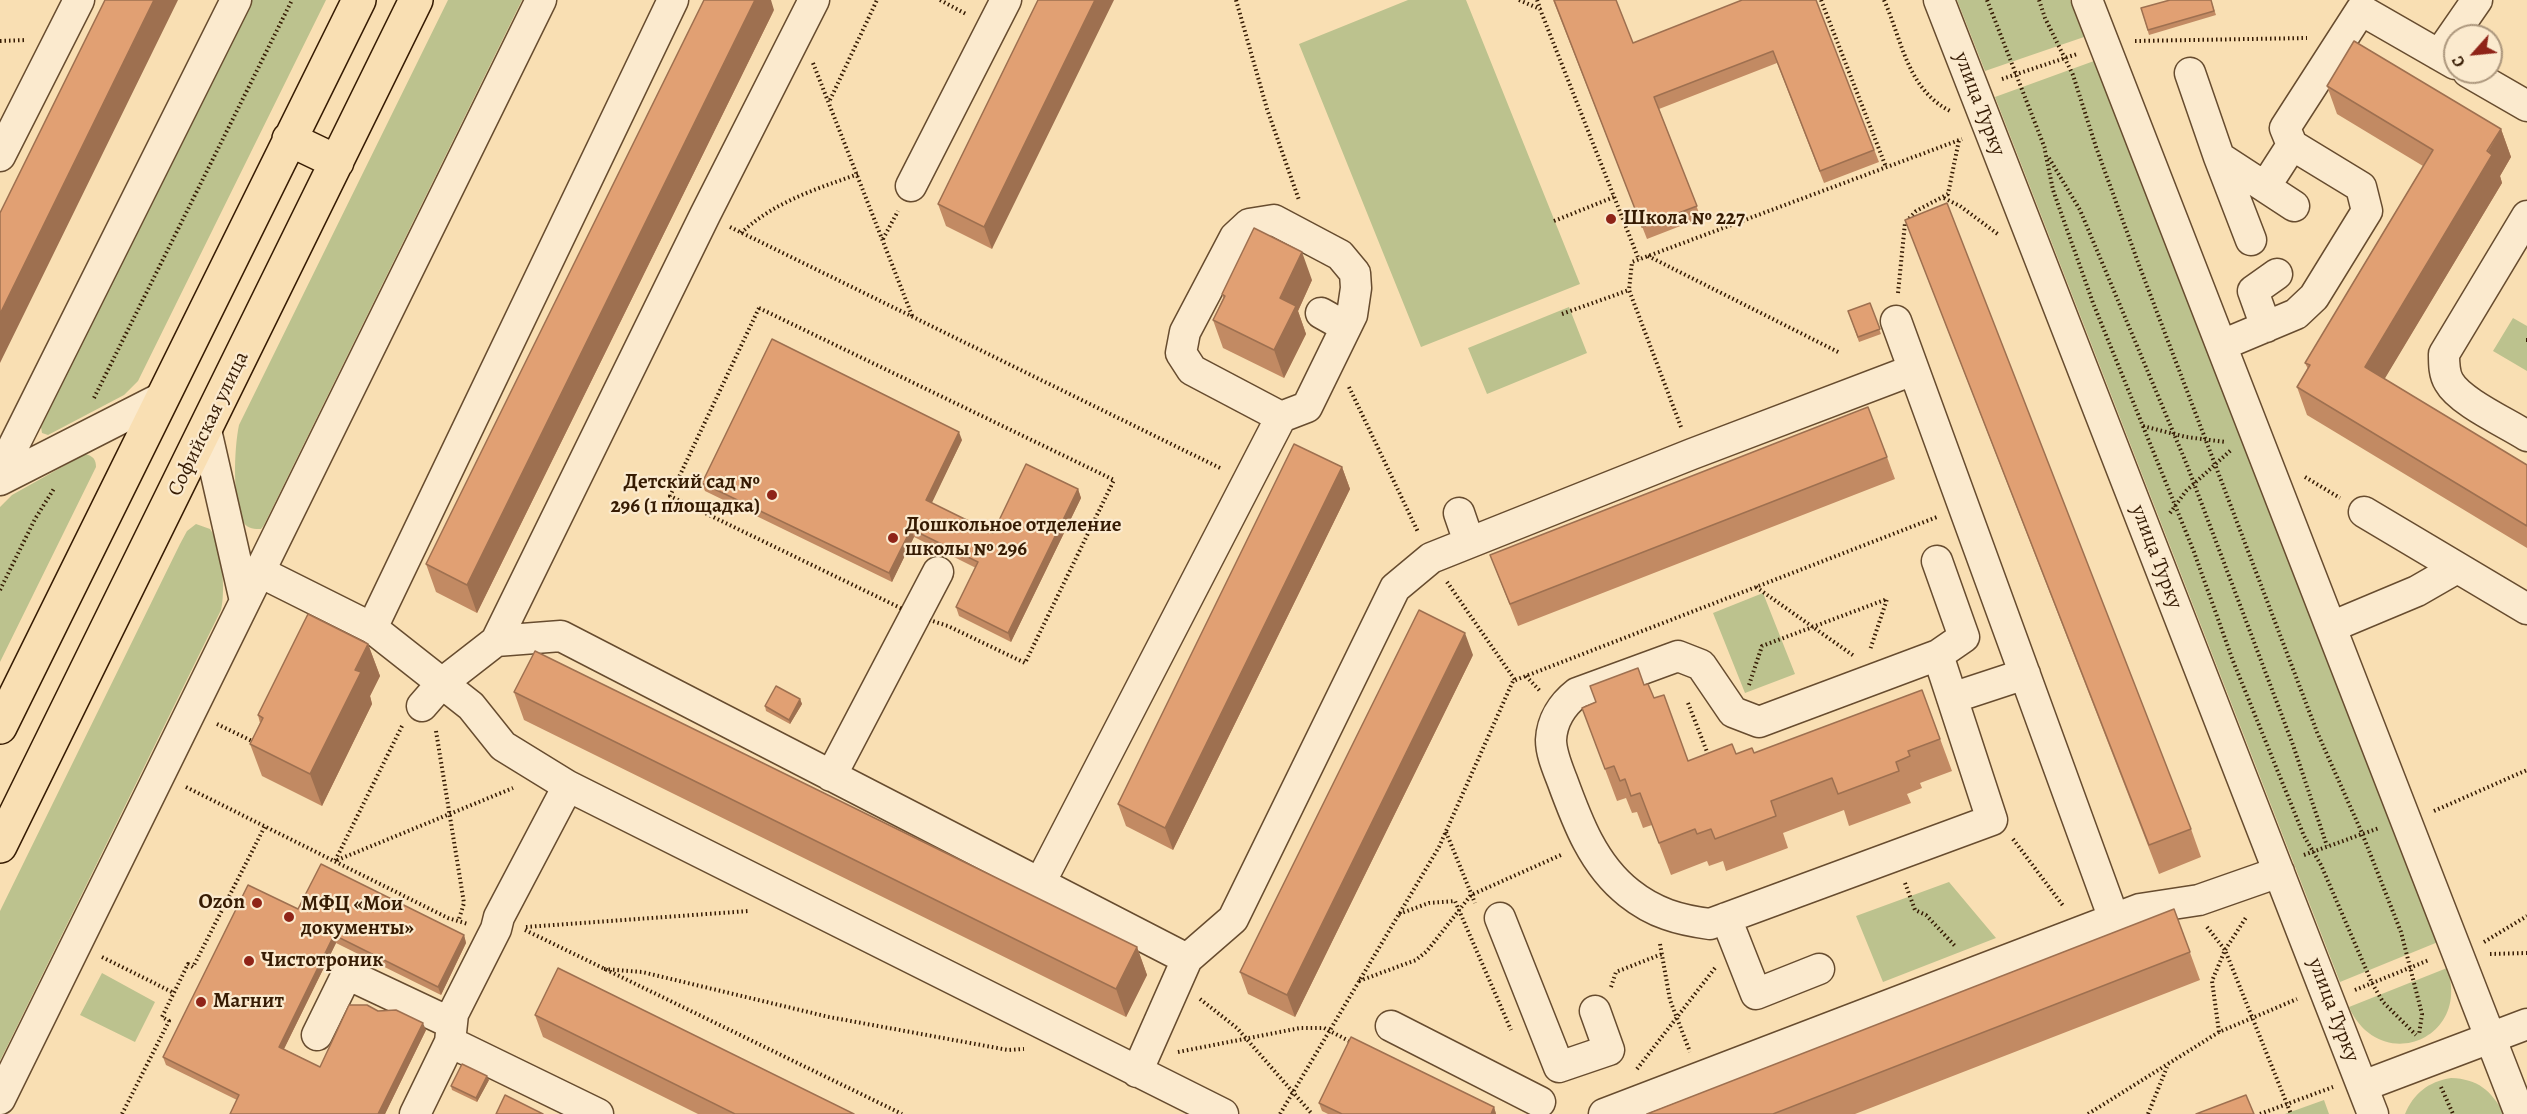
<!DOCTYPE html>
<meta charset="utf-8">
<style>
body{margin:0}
#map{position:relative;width:2527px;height:1114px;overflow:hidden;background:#f9dfb3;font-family:Alegreya,serif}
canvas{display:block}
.north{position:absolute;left:2443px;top:24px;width:60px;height:60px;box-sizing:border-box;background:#fbeace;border:2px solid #ac977d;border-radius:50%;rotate:243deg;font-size:16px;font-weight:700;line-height:24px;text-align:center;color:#361b03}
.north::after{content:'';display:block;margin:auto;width:21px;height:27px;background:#8f2418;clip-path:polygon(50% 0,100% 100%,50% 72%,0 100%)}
</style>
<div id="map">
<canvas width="2527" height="1114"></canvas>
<div class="north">С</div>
</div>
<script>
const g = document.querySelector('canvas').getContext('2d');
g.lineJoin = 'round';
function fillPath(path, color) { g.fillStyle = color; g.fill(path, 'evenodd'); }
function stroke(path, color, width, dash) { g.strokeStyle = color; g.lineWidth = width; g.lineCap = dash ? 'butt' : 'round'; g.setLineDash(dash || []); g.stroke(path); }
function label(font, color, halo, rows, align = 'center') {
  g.font = font + ' Alegreya,serif'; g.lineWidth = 4.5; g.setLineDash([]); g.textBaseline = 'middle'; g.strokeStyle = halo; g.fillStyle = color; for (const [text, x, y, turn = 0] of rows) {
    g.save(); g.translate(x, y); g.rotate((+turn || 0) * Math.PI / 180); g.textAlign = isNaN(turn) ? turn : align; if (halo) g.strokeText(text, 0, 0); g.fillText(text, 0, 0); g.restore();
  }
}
const green = new Path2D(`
 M251,0H326L138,381L124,395L48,435L42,433L41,427Z
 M448,0H522L264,525L261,529C255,529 248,529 244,523C232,502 234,449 239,425Z
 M1408,0H1466L1580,284L1421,347L1299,44Z
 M1957,0H2070L2084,37L1985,71Z
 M2094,61L2438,942L2340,982L1995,97Z
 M1569,307L1587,353L1487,394L1468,348Z
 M2513,318L2527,326V371L2493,351Z
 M85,454C93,456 96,459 96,467L0,662V507L12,495Z
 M196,524L210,529C222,544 226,591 221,610L0,1061V911L180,544L187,531Z
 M1763,593L1795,674L1745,693L1713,613Z
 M1949,882L1996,938L1883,982L1856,916Z
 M2447,968C2472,1039 2380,1076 2349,1007Z
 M102,973L155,1002L135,1042L80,1015Z
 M2451,1078C2478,1079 2491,1090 2504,1114H2405C2414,1093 2428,1082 2451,1078Z
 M2324,1100L2329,1114H2285Z`);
const path = new Path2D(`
 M940,0L966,14
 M1236,0L1267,109L1299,200
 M1519,0L1540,9L1639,260
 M1537,0L1540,8
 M1821,0L1886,167
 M1884,0C1902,40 1907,89 1950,111
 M1987,0L2046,151
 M2039,0L2045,18L2073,75L2096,147L2139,265L2317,732L2362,833L2401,932L2422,1014L2419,1035
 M0,41L26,40
 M2135,41L2307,38
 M813,63L913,318
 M2002,79L2077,54
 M830,100L877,0
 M2045,151L2053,190L2093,303L2194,552L2233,661L2304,836L2321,865L2372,983L2383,1002L2416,1035
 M2049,158L2080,210L2187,465L2293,745L2327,846
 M1944,198L1960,206L1999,235
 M1554,221L1614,197
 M730,227L1222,469
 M741,233C774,202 816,189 858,174
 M883,239L898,211
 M1648,256L1840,353
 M1898,293L1905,223L1916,211L1948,194L1959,140
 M759,308L1114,480L1025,663L948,626L917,616L670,496Z
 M1562,314L1629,290
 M2526,340H2527
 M1349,387L1418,532
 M94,398L292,0
 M2143,426L2186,437L2226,442
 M1681,427L1629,290L1632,262L1962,139
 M2305,477L2340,498
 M2170,513L2186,491L2231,450
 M1447,582L1515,680
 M1756,587L1854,656
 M0,590L35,519L55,487
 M1526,676L1540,691
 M1749,685L1762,646L1887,599L1870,650
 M1688,703L1709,757
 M217,724L254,742
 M402,726L335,861L513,788
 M436,731L464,903L459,919
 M186,787L448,918L468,924
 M2434,811L2527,770
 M1446,832L1475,903
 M2013,839L2064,907
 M2304,855L2379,828
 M1905,883L1915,910L1926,915L1956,947
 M1399,914L1429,903L1455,901L1511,1030
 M526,927L749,911
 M2207,927L2225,950L2291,1114
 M525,930L902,1114
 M2484,942L2527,916
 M1660,944L1670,1000L1690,1052
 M2490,954L2527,953
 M102,957L174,993
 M604,969L642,972L829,1017L1008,1050L1024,1049
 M1359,981L1416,960L1427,951L1471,895L1563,854
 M1611,987L1616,972L1662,954
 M2355,990L2429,960
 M1200,999L1237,1028L1312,1114
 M2219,1032L2212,981L2225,950L2247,916
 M1178,1052L1300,1028H1324L1353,1043
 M1637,1069L1715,968
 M2441,1087L2453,1114
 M122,1114L169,1021L162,1017L188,964L193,967L265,826
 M1280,1114L1439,847L1513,681L1937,517
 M2088,1114L2219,1032L2297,999
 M2148,1114L2167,1067
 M2260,1114L2333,1087`);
const minor = new Path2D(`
 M1939,0L2373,1114
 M2087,0L2520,1114
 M2439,55L2477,0
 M2468,72L2527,106
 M2190,73L2219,157L2265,187
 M2292,145L2265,187L2294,206
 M0,156L79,0
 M2219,157L2251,240
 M911,186L1006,0
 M2527,216L2444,354C2444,364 2444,374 2449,382C2460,402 2507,423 2527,436
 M1321,313L1346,327
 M1896,321L2114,919
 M2266,327L2253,291L2277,274
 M2222,345L2296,314L2314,297L2367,211L2361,187L2292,145L2285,128L2361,10L2455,64
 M206,430L245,601
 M0,473L236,0
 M0,480L163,397
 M2364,512L2527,609
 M1459,513L1469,542
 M1937,561L1964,637L1938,655L1992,820L1710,924C1679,920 1654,913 1629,893C1593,865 1577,821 1562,780C1557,767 1551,753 1551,740C1552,720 1563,704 1577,693L1678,656L1701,665L1733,712L1759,722L1938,655
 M260,572L372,628L471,706L503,746L568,786L1223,1114
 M2331,627L2417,591L2457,568
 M372,628L673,0
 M496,641L705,215L814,0
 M1952,698L2025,674
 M422,706L442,683L496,641L561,636L1187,959
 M831,776L938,572
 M1040,883L1281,417L1192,370L1181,353L1185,332L1235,237L1249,224L1274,220L1340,255L1355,273L1356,288L1352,315L1307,407L1281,417
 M1500,918L1559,1067L1609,1050L1595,1011
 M1726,918L1756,994L1819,969
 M1391,1026L1540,1102
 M317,1035L347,974L451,1023
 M450,1042L598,1114
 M1137,1072L1187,959L1233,919L1395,588L1431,558L1692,454L1913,370
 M2363,1086L2527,1024
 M0,1099L541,0
 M415,1114L450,1042L453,1014L496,929L499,917L568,786
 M1604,1114L2140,909L2199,900L2279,872`);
const major = new Path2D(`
 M289,139L337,162
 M0,727L359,0
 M0,846L416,0`);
const wall = new Path2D(`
 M1038,0L992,249L946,226L938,204Z
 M1553,0L1633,43L1816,0L1879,162L1824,183L1777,63L1659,109L1701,218L1647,239Z
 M2211,0L2216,15L2149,35L2141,8Z
 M774,10L477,613L436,592L426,564Z
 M2327,86L2501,129L2511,157L2500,176L2502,183L2384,379L2527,465V548L2307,415L2297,387L2308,369L2305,363L2423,166L2337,114Z
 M1905,220L2191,829L2201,857L2159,874Z
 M1312,280L1298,311L1306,334L1284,378L1223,348L1213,320L1223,298L1222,294Z
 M1870,303L1881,334L1859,342L1848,311Z
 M962,440L931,503L993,533L1078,489L1081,498L1011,642L959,616L956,607L976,568L914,537L892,582L705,491L702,483Z
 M1887,457L1895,479L1518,626L1490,555Z
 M1342,467L1350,489L1173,850L1126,826L1118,804Z
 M368,644L380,676L370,696L372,704L322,806L262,776L250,744L260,723L258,715Z
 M1473,655L1295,1017L1248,994L1240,972Z
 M1644,685L1654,698L1688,761L1736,754L1754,753L1922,690L1952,771L1920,783L1922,788L1907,794L1911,803L1849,826L1844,810L1783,833L1788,848L1726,871L1723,861L1709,866L1707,861L1671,875L1652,825L1643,828L1637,812L1632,813L1626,798L1617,801L1582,708Z
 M514,692L1137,947L1147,975L1126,1017L524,720Z
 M800,699L802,704L790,724L766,711L765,706Z
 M298,909L464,935L466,943L441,995L336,943L284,1049L320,1067L378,1011L426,1030L385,1114H230L237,1100L166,1065L163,1057Z
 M2174,909L2200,980L1855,1114H1647Z
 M535,1015L854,1114H698L543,1037Z
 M489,1080L477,1102L452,1090L451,1086Z
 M1319,1103L1494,1107L1496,1114H1328L1322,1111Z`);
const shadedWall = new Path2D(`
 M154,0H178L0,363V314Z
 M755,0H771L774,10L477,613L467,585Z
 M1095,0H1114L992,249L984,227Z
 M2501,129L2511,157L2500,176L2502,183L2375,395L2365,367Z
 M1302,252L1312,280L1298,311L1306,334L1284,378L1274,350L1280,298Z
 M959,432L962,440L929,509L926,500Z
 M1342,467L1350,489L1173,850L1165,828Z
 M1078,489L1081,498L1011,642L1008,633Z
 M911,529L914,537L892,582L889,573Z
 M1465,633L1473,655L1295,1017L1287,995Z
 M368,644L380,676L370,696L372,704L322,806L310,774L355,670Z
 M800,699L802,704L790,724L789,720Z
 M334,935L336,943L281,1055L279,1047Z
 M464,935L466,943L441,995L438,987Z
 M1137,947L1147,975L1126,1017L1116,989Z
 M423,1023L426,1030L385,1114H378Z
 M487,1076L489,1080L477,1102L476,1098Z
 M1494,1107L1496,1114H1491Z`);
const building = new Path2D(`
 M105,0H154L0,314V213Z
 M704,0H755L467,585L426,564Z
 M1038,0H1095L984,227L938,204Z
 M1554,0H1616L1633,43L1742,0H1816L1874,150L1820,171L1773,51L1654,97L1697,206L1642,227Z
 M2170,0H2211L2214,11L2148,30L2141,8Z
 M2354,41L2501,129L2487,151L2492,155L2365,367L2527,465V526L2297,387L2310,365L2305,363L2433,150L2327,86Z
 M1947,203L2191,829L2149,845L1905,220Z
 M1254,228L1302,252L1280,298L1296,306L1274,350L1213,320L1225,296L1222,294Z
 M1870,303L1880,329L1858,337L1848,311Z
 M772,339L959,432L926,500L993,533L1026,464L1078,489L1008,633L956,607L978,562L911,529L889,573L702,483Z
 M1868,407L1887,457L1510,604L1490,555Z
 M1294,444L1342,467L1165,828L1118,804Z
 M1419,610L1465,633L1287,995L1240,972Z
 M308,614L368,644L355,670L361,672L310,774L250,744L263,718L258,715Z
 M535,651L1137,947L1116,989L514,692Z
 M1638,668L1644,685L1648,684L1654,698L1664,695L1688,761L1732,744L1736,754L1752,748L1754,753L1922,690L1940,739L1908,751L1910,756L1896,762L1899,771L1838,794L1832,778L1771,801L1776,816L1715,839L1711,829L1697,834L1695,829L1659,843L1640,793L1631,796L1625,779L1620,781L1614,766L1605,769L1582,708L1596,702L1590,686Z
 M776,686L800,699L789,720L765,706Z
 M321,864L464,935L438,987L334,935L279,1047L320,1067L349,1005H367L378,1011L396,1010L423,1023L378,1114H230L239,1095L163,1057L248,885L298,909Z
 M2174,909L2190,952L1773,1114H1647Z
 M558,968L854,1114H735L535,1015Z
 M1351,1037L1494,1107L1491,1114H1342L1319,1103Z
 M462,1064L487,1076L476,1098L451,1086Z
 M505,1095L543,1114H496Z
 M2246,1095L2254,1114H2196Z`);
const markers = [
 [1611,219,6,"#8f2418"],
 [772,495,6,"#8f2418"],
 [893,538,6,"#8f2418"],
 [257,903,6,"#8f2418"],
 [289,917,6,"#8f2418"],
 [249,961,6,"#8f2418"],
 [201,1002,6,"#8f2418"]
];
const streetNames = [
 ["улица Турку",1979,104,69],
 ["Софийская улица",209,424,-64],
 ["улица Турку",2156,557,69],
 ["улица Турку",2333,1010,69]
];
const poiNames = [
 ["Школа № 227",1623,219],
 ["Детский сад №",760,483,"right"],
 ["296 (1 площадка)",760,507,"right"],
 ["Дошкольное отделение",905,526],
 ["школы № 296",905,550],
 ["Ozon",245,903,"right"],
 ["МФЦ «Мои",301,905],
 ["документы»",301,929],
 ["Чистотроник",261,961],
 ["Магнит",213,1002]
];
fillPath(green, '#bcc28e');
stroke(minor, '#674c2f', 33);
stroke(major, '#361b03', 36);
stroke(path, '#361b03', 4, [1.5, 3]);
stroke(minor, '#fbeace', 30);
stroke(major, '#f9dfb3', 33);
fillPath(wall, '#c28a63');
fillPath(shadedWall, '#9e7050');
fillPath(building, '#e1a073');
stroke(building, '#9e7050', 1.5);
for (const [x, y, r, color] of markers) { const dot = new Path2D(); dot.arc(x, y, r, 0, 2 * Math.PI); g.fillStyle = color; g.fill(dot); stroke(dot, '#fbeace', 2); }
label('21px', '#361b03', '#fbeace', streetNames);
label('bold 21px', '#361b03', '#fbeace', poiNames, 'left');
</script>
